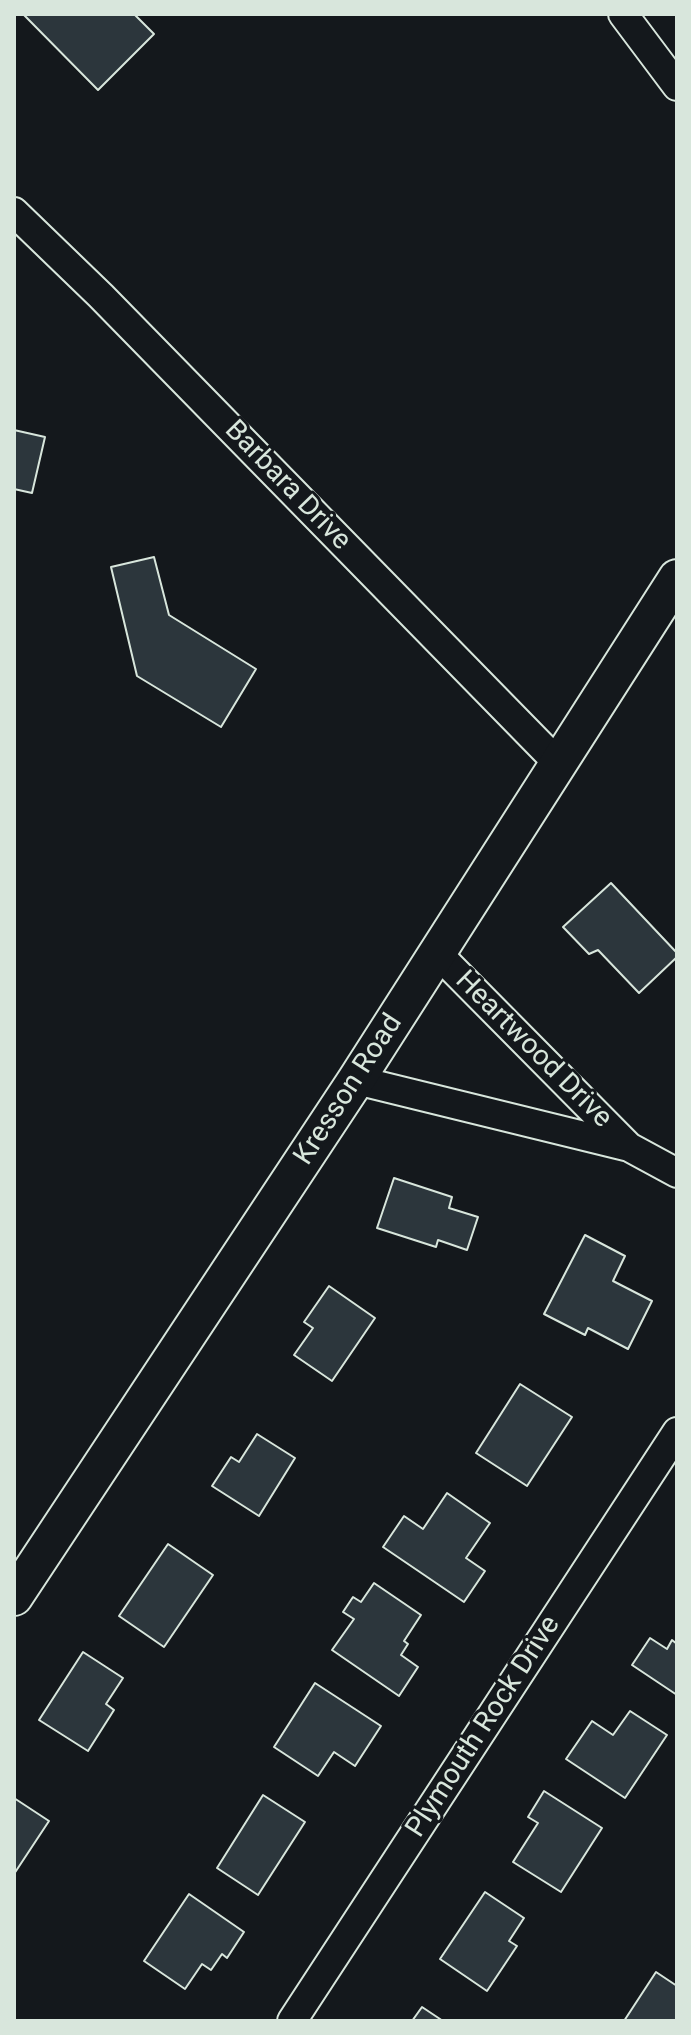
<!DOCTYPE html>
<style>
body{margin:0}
#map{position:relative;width:691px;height:2035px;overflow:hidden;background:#14181c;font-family:Roboto,sans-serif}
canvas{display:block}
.frame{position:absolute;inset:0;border:16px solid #d8e6dc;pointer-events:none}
</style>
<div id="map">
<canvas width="691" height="2035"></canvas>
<div class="frame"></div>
</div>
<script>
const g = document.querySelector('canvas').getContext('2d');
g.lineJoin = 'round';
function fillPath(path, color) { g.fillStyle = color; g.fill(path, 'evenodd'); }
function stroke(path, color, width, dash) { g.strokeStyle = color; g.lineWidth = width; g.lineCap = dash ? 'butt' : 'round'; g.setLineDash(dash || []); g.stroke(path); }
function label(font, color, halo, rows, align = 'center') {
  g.font = font + ' Roboto,sans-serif'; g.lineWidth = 6; g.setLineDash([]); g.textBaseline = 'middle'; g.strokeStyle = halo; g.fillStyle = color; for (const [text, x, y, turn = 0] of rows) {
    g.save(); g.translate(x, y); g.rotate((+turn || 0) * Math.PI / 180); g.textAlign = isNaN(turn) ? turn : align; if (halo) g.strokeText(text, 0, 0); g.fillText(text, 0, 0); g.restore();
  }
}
const building = new Path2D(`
 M23,14H134L154,34L98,90Z
 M14,430L45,437L32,493L14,489Z
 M154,557L169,615L256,669L221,727L137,676L111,567Z
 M611,883L677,953V957L639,993L598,950L589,954L563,927Z
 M394,1178L452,1197L449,1208L478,1217L467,1250L438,1240L436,1247L377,1228Z
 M585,1235L625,1256L613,1281L652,1301L628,1349L588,1328L585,1335L544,1314Z
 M329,1286L375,1318L332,1381L294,1355L313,1328L304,1322Z
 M520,1384L572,1417L527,1486L476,1453Z
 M257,1434L295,1458L259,1516L212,1486L231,1457L239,1462Z
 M447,1493L490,1523L466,1558L485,1571L464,1602L383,1547L404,1516L423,1529Z
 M168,1544L213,1575L164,1647L119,1616Z
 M374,1583L421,1615L404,1641L408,1644L401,1655L418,1667L399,1696L332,1650L354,1619L343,1612L353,1597L361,1602Z
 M650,1638L667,1649L672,1640L677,1644V1695L632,1665Z
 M83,1652L123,1678L106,1704L114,1710L88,1751L39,1720Z
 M315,1683L381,1726L355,1766L334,1752L318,1776L274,1747Z
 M630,1711L667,1735L625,1798L566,1759L592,1721L613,1735Z
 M544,1791L602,1828L561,1892L513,1862L538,1823L528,1817Z
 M263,1795L305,1822L258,1895L217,1868Z
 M14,1798L49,1821L14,1874Z
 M485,1892L524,1918L509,1941L517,1946L487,1991L440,1959Z
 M189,1894L244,1932L227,1958L222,1954L211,1970L202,1964L185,1989L144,1961Z
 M656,1972L677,1986V2021H624Z
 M422,2007L443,2021H412Z`);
const minor = new Path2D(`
 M623,14L677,86
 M14,212L101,296L557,762
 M437,953L628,1146
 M356,1080L629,1147L677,1173
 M292,2021L677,1432`);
const tertiary = new Path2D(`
 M14,1597L356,1080L677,578`);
const streetNames = [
 ["Barbara Drive",287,486,46],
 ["Heartwood Drive",533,1050,45],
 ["Kresson Road",349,1090,-57],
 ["Plymouth Rock Drive",484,1727,-57]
];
fillPath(building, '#2c363c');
stroke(building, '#d8e6dc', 2);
stroke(minor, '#d8e6dc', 32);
stroke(tertiary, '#d8e6dc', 40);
stroke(minor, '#14181c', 28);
stroke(tertiary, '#14181c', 36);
label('28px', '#d8e6dc', '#14181c', streetNames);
</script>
